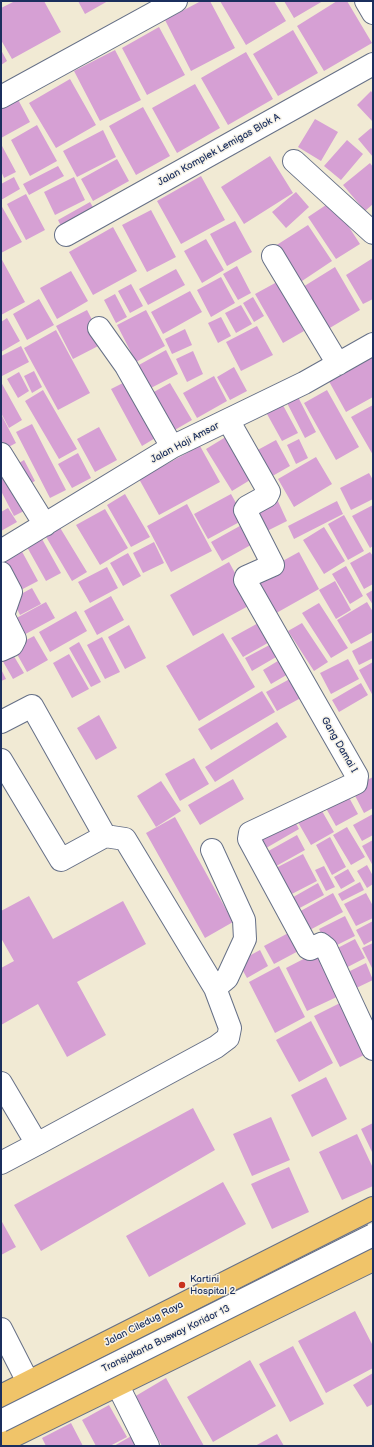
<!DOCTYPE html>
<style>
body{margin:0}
#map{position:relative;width:374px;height:1447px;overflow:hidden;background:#f1ead4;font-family:"Balsamiq Sans",sans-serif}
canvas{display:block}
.frame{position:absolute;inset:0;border:2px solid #1b2f5e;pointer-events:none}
</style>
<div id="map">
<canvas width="374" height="1447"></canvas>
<div class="frame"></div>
</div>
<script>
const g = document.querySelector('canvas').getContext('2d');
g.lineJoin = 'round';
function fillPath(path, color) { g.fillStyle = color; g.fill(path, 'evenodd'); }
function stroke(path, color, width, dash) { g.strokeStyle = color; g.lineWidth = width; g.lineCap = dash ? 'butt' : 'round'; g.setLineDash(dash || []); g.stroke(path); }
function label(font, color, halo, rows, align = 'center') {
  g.font = font + ' "Balsamiq Sans",sans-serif'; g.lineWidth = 3; g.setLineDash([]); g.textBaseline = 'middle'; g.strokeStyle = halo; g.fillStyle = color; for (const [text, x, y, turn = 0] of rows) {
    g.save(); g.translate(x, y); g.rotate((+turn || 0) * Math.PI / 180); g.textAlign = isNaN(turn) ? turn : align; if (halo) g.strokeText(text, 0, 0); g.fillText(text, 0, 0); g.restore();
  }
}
const building = new Path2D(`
 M15,1H44L61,32L12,59L1,40V8Z
 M78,1H108L85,14Z
 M201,1H210L235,48L191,71L165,20Z
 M220,1H274L286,21L246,45Z
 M284,1H323L294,18Z
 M337,1H347L372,43L324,71L297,26Z
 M159,27L185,75L147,95L122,48Z
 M293,30L318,73L278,96L253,54Z
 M1,50L7,61L1,65Z
 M115,50L141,100L100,121L74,71Z
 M246,52L273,99L228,125L201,78Z
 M70,79L96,125L56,148L29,103Z
 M195,84L220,128L177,153L152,108Z
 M371,91L373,94V122L357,105Z
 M14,92L30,122L1,138V100Z
 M143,107L170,156L136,175L109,126Z
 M315,119L338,132L321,161L298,147Z
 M37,125L57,161L30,176L11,140Z
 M371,128L373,130V157L358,139Z
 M103,130L116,157L77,177L63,151Z
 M347,140L363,154L341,180L324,166Z
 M1,144L16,172L4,178L1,171Z
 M270,156L293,193L244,224L221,187Z
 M117,159L129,181L93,201L81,179Z
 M370,163L373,167V204L365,211L343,185Z
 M58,166L64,176L29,195L23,184Z
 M201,176L225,220L181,244L157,201Z
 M14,177L20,189L1,200V184Z
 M74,177L85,200L55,215L44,192Z
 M296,192L309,207L286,228L272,212Z
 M26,194L45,230L26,240L7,204Z
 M332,201L360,244L336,259L308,217Z
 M90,202L97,214L64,232L58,220Z
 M1,205L22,242L1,253Z
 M151,210L176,257L147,272L122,225Z
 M235,221L252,252L227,266L210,234Z
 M308,225L332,261L296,285L272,248Z
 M113,227L137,271L93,295L69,252Z
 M206,239L224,270L202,283L184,251Z
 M1,258L25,302L1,315Z
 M373,258V299L363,304L346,275Z
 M237,266L251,293L238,300L223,274Z
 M335,267L360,310L323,332L298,290Z
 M176,269L185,285L148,305L139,289Z
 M71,271L88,301L57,319L40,288Z
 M221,277L235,303L211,317L197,290Z
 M277,282L304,331L283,343L255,294Z
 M131,284L143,306L130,313L118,291Z
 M190,291L202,312L163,334L151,312Z
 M115,294L127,317L116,323L104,300Z
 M253,297L264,316L254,322L243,303Z
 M39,299L54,325L27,340L13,314Z
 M241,305L252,324L236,333L225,313Z
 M87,310L104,343L73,359L56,326Z
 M146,310L165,346L136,362L117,325Z
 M221,317L231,336L218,343L208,323Z
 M7,318L20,341L1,352V322Z
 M257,326L273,355L241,371L226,342Z
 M185,329L192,345L172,354L165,339Z
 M56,330L90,393L58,410L24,348Z
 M21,346L29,362L2,376L1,356Z
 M166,350L178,374L149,389L137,366Z
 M193,351L203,374L187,382L176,359Z
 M369,352L373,359V397L346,412L326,376Z
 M234,367L247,391L230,400L217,377Z
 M34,371L42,387L32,393L24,376Z
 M19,372L29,391L18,398L7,379Z
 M214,376L227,401L197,418L183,393Z
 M127,381L157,437L142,446L111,389Z
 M1,382L22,420L9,428L1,413Z
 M170,383L192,420L173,431L152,393Z
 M43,390L77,449L59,459L25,401Z
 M327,390L359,447L336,460L304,403Z
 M278,396L298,433L282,441L262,405Z
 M298,397L316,432L305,438L287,403Z
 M373,405V455L351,417Z
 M2,416L16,443L3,450L1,447Z
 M32,424L66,490L50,498L16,432Z
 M99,427L117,460L95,472L77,439Z
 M229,435L255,477L232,491L206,449Z
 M299,439L308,458L296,464L287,445Z
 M276,440L290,466L269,478L254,452Z
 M200,446L220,482L159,515L139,479Z
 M78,453L91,478L72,488L58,464Z
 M316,457L332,484L294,507L278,479Z
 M24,460L35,481L25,486L14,466Z
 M369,473L373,480V499L351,510L340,488Z
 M9,474L28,509L14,516L1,491V478Z
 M125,494L150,537L131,547L107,505Z
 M231,494L245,519L208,539L194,514Z
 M276,497L287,521L267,531L255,507Z
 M337,501L343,514L294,539L288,526Z
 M187,504L212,551L171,572L147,526Z
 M373,505V546L370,548L352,516Z
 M8,508L17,522L1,531V512Z
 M105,509L128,548L100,565L76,525Z
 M344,515L364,551L348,560L328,524Z
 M247,522L258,541L222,561L211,542Z
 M59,526L87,572L72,581L45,535Z
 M324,527L345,561L324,574L303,540Z
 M42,539L61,573L46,581L27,547Z
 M154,542L164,563L143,573L133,553Z
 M19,546L38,581L17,592L1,561Z
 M299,552L319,589L271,616L250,579Z
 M370,552L373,556V584L364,589L350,563Z
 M128,553L141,576L123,586L110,563Z
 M229,562L252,604L193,636L170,595Z
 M346,566L363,596L350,604L332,574Z
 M107,567L118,588L90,603L78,582Z
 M335,581L351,610L336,619L319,590Z
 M32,588L41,604L20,615L12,599Z
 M373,590V605L366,594Z
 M111,596L124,620L97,635L84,611Z
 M46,602L55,618L20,637L11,621Z
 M367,602L373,612V632L351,644L337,620Z
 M319,603L348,648L331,658L302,613Z
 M76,611L87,631L50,652L39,632Z
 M262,621L273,640L243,657L231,638Z
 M302,623L328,662L314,671L288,631Z
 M129,625L146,658L125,669L108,637Z
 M223,633L255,687L199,721L166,666Z
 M34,636L48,660L27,672L13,647Z
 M102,637L120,672L105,679L87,645Z
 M373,640V658L359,665L352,651Z
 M277,641L283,653L252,671L245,658Z
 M79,642L101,682L91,687L69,648Z
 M9,648L24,673L13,679L1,658Z
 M69,654L89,689L72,698L53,663Z
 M286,656L295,670L271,684L263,670Z
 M348,659L359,679L331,694L320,673Z
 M373,662V696L359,670Z
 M1,669L6,679L1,681Z
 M297,675L308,694L277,711L266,692Z
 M361,683L368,695L339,712L332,700Z
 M262,691L275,712L211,750L198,729Z
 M99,715L117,748L96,760L77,728Z
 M277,722L287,737L215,782L205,767Z
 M194,758L209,784L180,801L165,774Z
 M373,777V808L364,813L351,788Z
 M233,779L244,799L200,825L188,805Z
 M161,781L181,811L156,827L137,796Z
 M345,790L358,814L336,826L323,803Z
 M318,804L334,832L311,845L295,817Z
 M291,814L299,829L261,851L253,837Z
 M373,814V835L362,841L353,825Z
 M175,817L233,922L205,938L146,833Z
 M347,827L365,857L351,865L333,835Z
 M297,835L305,850L271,869L263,854Z
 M330,837L346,867L332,875L316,845Z
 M373,840V866L362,846Z
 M303,854L317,881L284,898L270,871Z
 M367,865L373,876V884L367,888L357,871Z
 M324,866L335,887L326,891L315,870Z
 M348,869L355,881L341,889L334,877Z
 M360,882L364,890L342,901L338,894Z
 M318,883L324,895L294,911L288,900Z
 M333,893L343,912L308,931L297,913Z
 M366,893L373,906V918L356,926L344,904Z
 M29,896L53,939L123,901L146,944L77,982L106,1035L67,1057L38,1004L1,1025V968L14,961L1,938V911Z
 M345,916L355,936L329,949L319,929Z
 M373,921V940L364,945L356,930Z
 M294,930L304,948L274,964L264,946Z
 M355,939L365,958L340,971L330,952Z
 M373,943V970L362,948Z
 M260,950L268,966L247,978L238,962Z
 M321,950L343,994L307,1011L286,968Z
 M366,963L373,980L350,991L342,975Z
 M279,966L305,1017L275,1033L249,982Z
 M344,1001L370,1052L340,1067L314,1016Z
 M311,1021L333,1063L299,1082L276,1040Z
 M326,1077L347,1119L312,1137L291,1095Z
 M193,1108L215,1150L41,1251L14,1205Z
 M271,1117L290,1160L252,1176L233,1134Z
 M373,1123V1154L361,1129Z
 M357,1134L373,1168V1186L342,1200L319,1152Z
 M289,1167L309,1212L272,1229L251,1184Z
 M223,1182L246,1224L149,1277L126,1236Z
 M1,1220L16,1247L1,1255Z
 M355,1311L373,1346V1368L326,1393L298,1341Z
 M293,1346L324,1404L290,1422L259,1364Z
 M250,1360L276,1406L213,1442L187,1397Z
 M373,1373V1404L367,1407L353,1385Z
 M166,1378L204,1446H162L134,1397Z
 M109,1405L127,1437L110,1446H96L82,1420Z
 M71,1423L83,1446H46L42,1438Z
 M277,1434L284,1446H255Z
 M133,1435L139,1446H114Z`);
const minor = new Path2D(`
 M366,1L373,13
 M1,97L176,1
 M294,161L373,233
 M66,235L373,64
 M273,256L338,364
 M99,328L126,366L172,447
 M228,420L269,492L267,496L247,507L245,510L273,565L246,577L245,580L357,776L356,783L250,833L249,839L308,948L310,949L321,944L326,948L373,1049
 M1,454L45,525
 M1,551L172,447L304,383L373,344
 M1,573L11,592L3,615L15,639L12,645L1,650
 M1,722L32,706L105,836
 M1,760L61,860L105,836L125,839L215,988L230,1028L228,1038L216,1047L37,1144
 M212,850L244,920L245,939L227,978L215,988
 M1,1083L37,1144L1,1163
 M1,1329L28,1382
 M117,1384L148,1446`);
const major = new Path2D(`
 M1,1396L373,1208
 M1,1442L373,1260`);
const minorBridge = new Path2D(`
 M1,1421L373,1235`);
const markers = [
 [182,1285,4,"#c8321e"]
];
const streetNames = [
 ["Jalan Komplek Lemigas Blok A",219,150,-29],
 ["Jalan Haji Amsar",185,443,-28],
 ["Gang Damai I",339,745,60],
 ["Jalan Ciledug Raya",144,1324,-27],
 ["Transjakarta Busway Koridor 13",166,1339,-26]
];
const poiNames = [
 ["Kartini",190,1279],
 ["Hospital 2",190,1291]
];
fillPath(building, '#d6a0d4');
stroke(minor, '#667087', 24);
stroke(major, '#667087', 24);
stroke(minor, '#fff', 22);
stroke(major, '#f0c469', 22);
stroke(minorBridge, '#667087', 24, []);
stroke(minorBridge, '#fff', 22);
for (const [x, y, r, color] of markers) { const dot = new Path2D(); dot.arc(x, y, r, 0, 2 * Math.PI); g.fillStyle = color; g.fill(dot); stroke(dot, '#f7f3e8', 1.5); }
label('10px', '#1b2f5e', '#f7f3e8', streetNames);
label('10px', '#1b2f5e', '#f7f3e8', poiNames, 'left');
</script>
